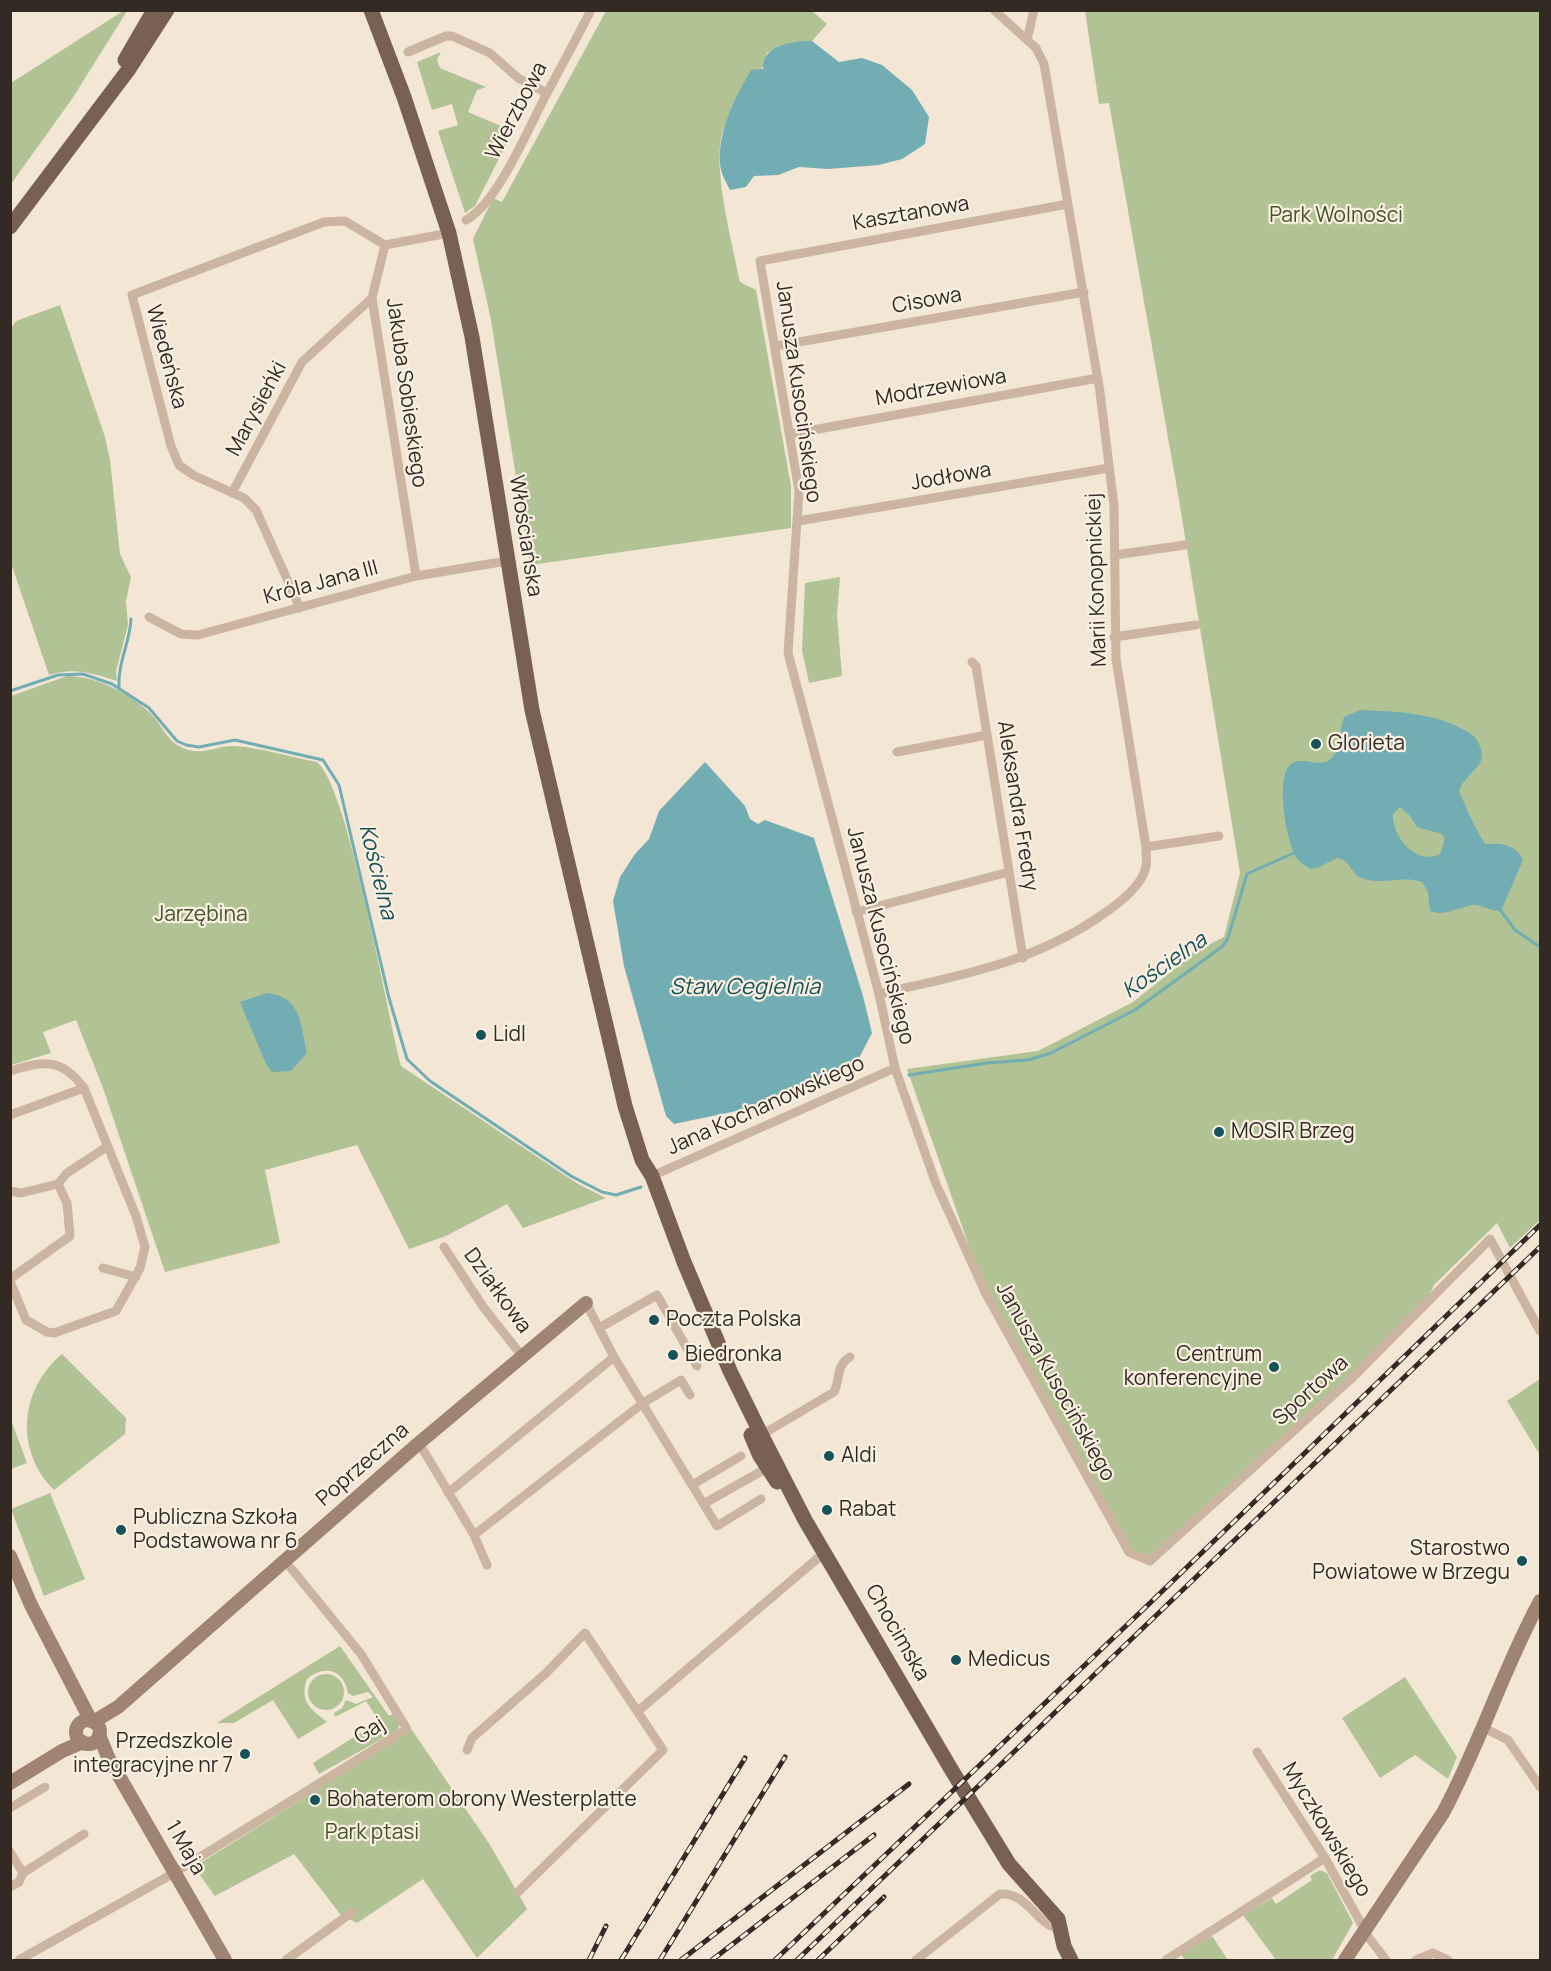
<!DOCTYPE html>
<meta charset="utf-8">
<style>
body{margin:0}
#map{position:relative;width:1551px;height:1971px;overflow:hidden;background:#f3e6d5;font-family:Manrope,sans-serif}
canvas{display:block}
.frame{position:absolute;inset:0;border:12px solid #342a24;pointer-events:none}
</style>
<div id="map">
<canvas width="1551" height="1971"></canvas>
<div class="frame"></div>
</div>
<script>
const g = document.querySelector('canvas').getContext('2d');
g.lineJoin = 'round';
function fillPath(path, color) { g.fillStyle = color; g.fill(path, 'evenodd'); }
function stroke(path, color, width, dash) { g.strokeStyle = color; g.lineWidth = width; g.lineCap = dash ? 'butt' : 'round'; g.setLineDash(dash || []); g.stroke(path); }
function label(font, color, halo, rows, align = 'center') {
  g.font = font + ' Manrope,sans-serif'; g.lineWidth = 4.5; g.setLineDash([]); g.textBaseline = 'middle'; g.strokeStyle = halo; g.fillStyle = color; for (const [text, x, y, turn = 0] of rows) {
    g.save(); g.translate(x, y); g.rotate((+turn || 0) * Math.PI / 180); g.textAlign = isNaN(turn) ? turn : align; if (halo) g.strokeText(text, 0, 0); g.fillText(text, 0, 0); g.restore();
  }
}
const green = new Path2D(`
 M123,11H127L72,99L11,184V83Z
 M606,11H812L827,24L812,41L782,45L767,53C761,83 735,100 724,128C710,162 733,245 740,282L756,290L791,486V528L530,565L491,320L473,239L493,198L502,202Z
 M1085,11H1540V1220L1510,1248L1497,1223L1434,1285L1420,1313L1150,1561L1136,1557L985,1292L907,1069L1038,1051L1133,1002L1186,960L1185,957L1224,937L1240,873L1178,494L1109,103L1099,104Z
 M441,52L437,60L440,68L486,87L477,90L468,112L513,131L475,206L465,213L438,131L458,125L452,104L432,110L417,62Z
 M60,305L105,437L110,460L120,554L131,577L126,601L128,625L116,671L117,681C92,673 74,667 49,675L11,563V328L16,321Z
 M840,577L837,615L842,676L809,683L802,650L805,583Z
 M67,676C96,676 129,693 150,713C160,722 166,738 177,745C202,759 212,745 235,746C262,748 290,757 317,762C348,786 387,1013 401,1066L578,1184L606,1198L523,1228L507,1204L446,1236L409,1249L357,1145L265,1170L280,1243L165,1272L103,1088L76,1020L43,1032L51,1053L11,1065V696Z
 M62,1354L126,1418L125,1434L54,1490C14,1450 20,1389 62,1354Z
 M1540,1379V1455L1507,1401Z
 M11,1420L27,1463L11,1469H10Z
 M50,1493L85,1579L44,1596L11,1509Z
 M340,1646L389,1716L395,1713L400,1722L398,1730L319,1774L313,1763L379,1721L366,1701L335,1717L334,1713L342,1708L346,1700L356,1704L373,1697L368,1692L353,1696L348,1693C344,1670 325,1664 307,1679C299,1702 311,1709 327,1722L298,1739L273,1700L234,1723H217Z
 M308 1692a18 18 0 1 1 36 0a18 18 0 1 1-36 0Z
 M1405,1677L1457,1757L1448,1779L1415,1755L1380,1778L1342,1718Z
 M412,1730L490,1845L527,1909L477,1958L423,1879L357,1923L340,1914L294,1854L215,1896L194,1867Z
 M1320,1870L1327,1873L1353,1923L1332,1960H1276L1243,1915L1272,1898L1276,1904L1312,1880L1310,1876Z
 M1212,1936L1228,1960H1185L1181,1955Z`);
const water = new Path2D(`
 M812,41L839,62L862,58L882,65L912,90L929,117L925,144L902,159L879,165L828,169L799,167L778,175L754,176L746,187L730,190C726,182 720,172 720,163C718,130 735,98 751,70L763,69C762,45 792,41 812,41Z
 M1360,710C1400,712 1441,712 1475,737C1494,767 1469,767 1459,791C1466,807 1475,829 1485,844C1500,843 1516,844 1523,860L1501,911C1490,911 1481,904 1473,905C1458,907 1446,917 1430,911L1428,892L1422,882C1400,875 1384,886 1361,878C1350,873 1351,860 1337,858L1317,868L1310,869C1305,865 1299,862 1296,857C1286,841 1276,781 1289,766C1301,752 1325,774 1335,753C1341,742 1340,729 1344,717ZM1400,807L1410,816L1417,827L1442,834L1445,839L1440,854C1416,866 1392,837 1393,814Z
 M705,762L745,806L750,819L758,824L765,820L814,838L863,996L872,1033L859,1058L843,1068L741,1110L674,1124L666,1116L624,966L613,901L620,877L635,854L649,839L659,811Z
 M267,993C302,997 300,1024 307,1053L291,1071L272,1072L266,1064L240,1002Z`);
const stream = new Path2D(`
 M119,689C117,664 130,643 131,619
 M10,691L58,675L83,674L112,684L149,708L177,741L186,745L199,747L235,740L323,760L339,785L389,998L407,1059L430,1081L571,1176L602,1192L616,1195L641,1187
 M1499,908L1515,930L1540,947
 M909,1075L987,1063L1028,1060L1051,1053L1135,1010L1223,946L1228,938L1247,874L1296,852`);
const street = new Path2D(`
 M1027,40L1034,10
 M408,52L446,36H452L490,53L518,78L547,93
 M1068,204L760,261L799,491L788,653L879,994L895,1068L936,1184L985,1292L1129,1552L1150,1561L1351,1379L1490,1239L1540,1331
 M466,220C497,204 528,129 545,97C560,68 576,40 591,10
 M776,346L1084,292
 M791,434L1098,378
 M232,493L302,362L372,298
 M798,521L1109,468
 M1115,555L1185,545
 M416,576L372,298L385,245L449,233
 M300,608L256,510L244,498L193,475L179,465L171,446L132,295L324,222L345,221L385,245
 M149,617L181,634L198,635L416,576L507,561
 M1114,637L1196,625
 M972,662L976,666L1023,958
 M897,752L987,735
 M1146,847L1219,836
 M856,912L1009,872
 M879,994C964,974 1036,963 1109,910C1123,900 1143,884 1146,866C1147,860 1146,853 1146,847L1116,659L1114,506L1100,392L1044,64L1036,48L994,10
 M10,1071C43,1061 61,1057 84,1088L136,1216L145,1247L140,1268L116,1311L54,1333L47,1332L26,1320L10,1281
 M10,1115L84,1088
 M652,1176L895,1068
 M10,1191L21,1193L58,1184L67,1173L108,1146
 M444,1247L484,1308L522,1356
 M103,1268L136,1277
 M10,1279L70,1236L67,1203L58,1184
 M586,1303L614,1357L717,1526L761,1499
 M599,1328L657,1295L697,1366
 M758,1437L834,1392C841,1378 835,1366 850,1357
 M419,1443L474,1535L487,1565
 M692,1485L741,1456
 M448,1493L614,1357
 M705,1503L767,1468
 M474,1535L643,1403L681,1380L690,1395
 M638,1711L825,1552
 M1482,1727L1508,1740L1540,1787
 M467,1750L472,1738L545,1674L585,1633L663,1750L518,1892
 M1257,1752L1325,1858L1369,1938L1386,1960
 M10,1808L45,1787
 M10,1852L23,1873
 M10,1887L19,1882L23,1873L84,1834
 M19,1960L174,1873L407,1729L361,1654L286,1562
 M286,1960L351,1913
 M916,1960L1000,1894C1029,1892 1036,1927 1062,1929
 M1166,1960L1325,1858
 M1416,1960L1433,1953L1448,1960`);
const secondary = new Path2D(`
 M10,1556L31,1605L91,1721
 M76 1732a12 12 0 1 1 24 0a12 12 0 1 1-24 0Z
 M93,1722L118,1707L419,1443L586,1303
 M99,1735L108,1757L225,1960
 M10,1783L62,1751L83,1742
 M1345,1960L1443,1813C1480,1744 1503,1669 1540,1601`);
const primary = new Path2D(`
 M371,10L404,97L449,233L472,337L532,710L625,1106L642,1160L652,1176L684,1262L730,1371L762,1436L805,1520L951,1769L1009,1864L1058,1919L1064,1946L1071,1960
 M125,60L154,10
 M10,227L129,69L167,10
 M751,1435L760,1456L777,1482`);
const rail = new Path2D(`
 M589,1960L606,1926
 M621,1960L745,1758
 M660,1960L785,1757
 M681,1960L909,1784
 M712,1960L874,1835
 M775,1960L1150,1603L1540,1225
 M797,1960L1540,1247
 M818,1960L884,1897`);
const markers = [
 [1316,744,6,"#165259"],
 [481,1035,6,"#165259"],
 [1219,1132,6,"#165259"],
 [654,1320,6,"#165259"],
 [673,1355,6,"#165259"],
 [1274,1367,6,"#165259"],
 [829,1456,6,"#165259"],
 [827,1510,6,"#165259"],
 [121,1530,6,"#165259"],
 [1522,1561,6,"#165259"],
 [956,1660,6,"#165259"],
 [245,1754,6,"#165259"],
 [315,1800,6,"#165259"]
];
const streetNames = [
 ["Wierzbowa",517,111,-62],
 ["Kasztanowa",911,214,-10],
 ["Cisowa",927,301,-10],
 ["Wiedeńska",166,357,75],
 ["Modrzewiowa",941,388,-10],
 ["Janusza Kusocińskiego",798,392,82],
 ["Jakuba Sobieskiego",406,393,82],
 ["Marysieńki",257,409,-62],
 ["Jodłowa",951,477,-10],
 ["Włościańska",525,536,81],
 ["Marii Konopnickiej",1097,580,-92],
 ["Króla Jana III",321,583,-15],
 ["Aleksandra Fredry",1017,806,81],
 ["Janusza Kusocińskiego",880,936,76],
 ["Jana Kochanowskiego",766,1106,-24],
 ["Działkowa",497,1291,54],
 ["Janusza Kusocińskiego",1055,1382,61],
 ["Sportowa",1311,1391,-42],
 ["Poprzeczna",363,1465,-41],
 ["Chocimska",897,1633,60],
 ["Gaj",370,1731,-32],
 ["Myczkowskiego",1326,1830,59],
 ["1 Maja",185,1848,60]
];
const parkNames = [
 ["Park Wolności",1336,216],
 ["Jarzębina",201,915],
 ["Park ptasi",372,1833]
];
const poiNames = [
 ["Glorieta",1328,744],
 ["Lidl",493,1035],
 ["MOSIR Brzeg",1231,1132],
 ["Poczta Polska",666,1320],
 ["Biedronka",685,1355],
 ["Centrum",1262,1355,"right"],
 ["konferencyjne",1262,1379,"right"],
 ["Aldi",841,1456],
 ["Rabat",839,1510],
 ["Publiczna Szkoła",133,1518],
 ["Podstawowa nr 6",133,1542],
 ["Starostwo",1510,1549,"right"],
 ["Powiatowe w Brzegu",1510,1573,"right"],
 ["Medicus",968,1660],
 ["Przedszkole",233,1742,"right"],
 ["integracyjne nr 7",233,1766,"right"],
 ["Bohaterom obrony Westerplatte",327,1800]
];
const waterNames = [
 ["Kościelna",377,872,76],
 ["Kościelna",1165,966,-35],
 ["Staw Cegielnia",745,988]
];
fillPath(green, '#b1c394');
fillPath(water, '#71adb2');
stroke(stream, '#71adb2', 3);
stroke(street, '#cbb5a0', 9);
stroke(secondary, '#9f8472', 14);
stroke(primary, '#786153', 15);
stroke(rail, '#342a24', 5);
stroke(rail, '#faf0e1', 3, [9]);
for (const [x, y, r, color] of markers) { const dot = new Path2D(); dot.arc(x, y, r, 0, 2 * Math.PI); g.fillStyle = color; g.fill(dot); stroke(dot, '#faf0e1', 2); }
label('21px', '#342a24', '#faf0e1', streetNames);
label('21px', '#425526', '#faf0e1', parkNames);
label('21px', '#342a24', '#faf0e1', poiNames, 'left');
label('italic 22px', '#165259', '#faf0e1', waterNames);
</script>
